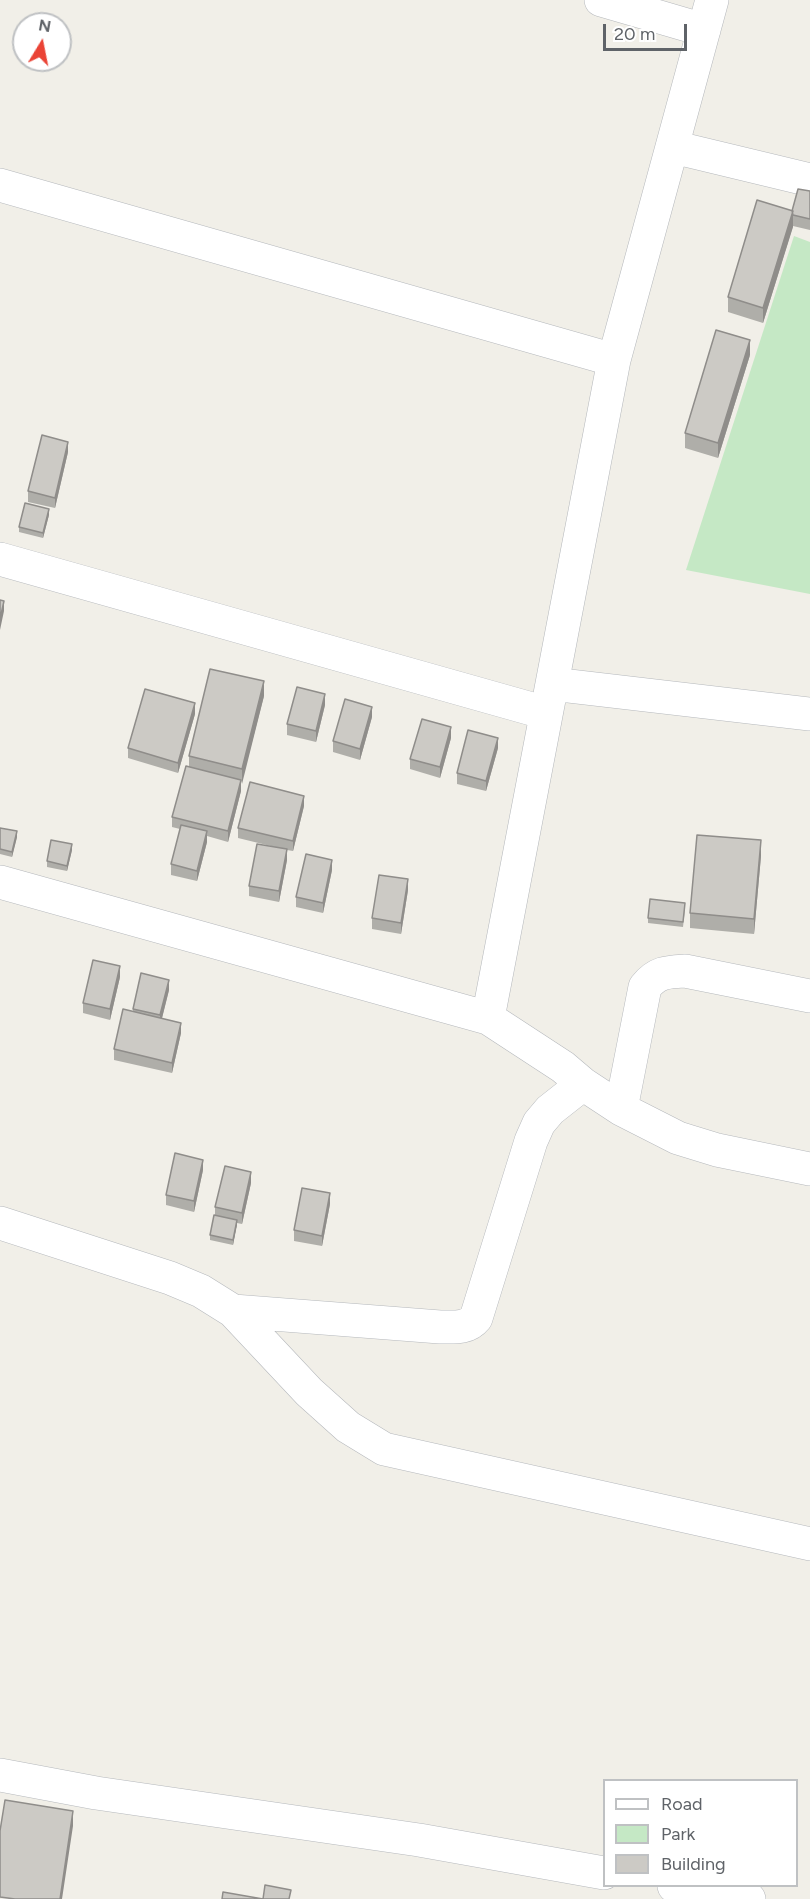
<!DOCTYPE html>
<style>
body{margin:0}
#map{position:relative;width:810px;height:1899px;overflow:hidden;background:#f1efe8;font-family:Figtree,sans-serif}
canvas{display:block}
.legend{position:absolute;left:603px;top:1779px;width:195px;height:108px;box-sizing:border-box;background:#fff;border:2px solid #bfc1c3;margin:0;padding:8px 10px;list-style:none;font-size:18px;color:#5f6368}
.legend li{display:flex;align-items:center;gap:12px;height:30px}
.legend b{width:30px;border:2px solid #bfc1c3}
.north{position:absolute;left:12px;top:12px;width:60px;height:60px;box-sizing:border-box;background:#fff;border:2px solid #bfc1c3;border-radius:50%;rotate:10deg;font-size:16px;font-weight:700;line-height:24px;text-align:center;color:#5f6368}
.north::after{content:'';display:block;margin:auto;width:21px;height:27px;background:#ea4335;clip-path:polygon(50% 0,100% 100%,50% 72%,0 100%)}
.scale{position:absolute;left:603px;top:24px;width:84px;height:27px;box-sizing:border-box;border:3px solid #5f6368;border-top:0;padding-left:8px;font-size:18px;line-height:21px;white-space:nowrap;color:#5f6368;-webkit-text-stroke:4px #fff;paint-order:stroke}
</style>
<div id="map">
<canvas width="810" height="1899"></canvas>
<ul class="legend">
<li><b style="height:8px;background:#fff"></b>Road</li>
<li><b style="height:16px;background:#c5e8c5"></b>Park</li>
<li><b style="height:16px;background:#cccac5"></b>Building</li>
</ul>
<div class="north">N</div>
<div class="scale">20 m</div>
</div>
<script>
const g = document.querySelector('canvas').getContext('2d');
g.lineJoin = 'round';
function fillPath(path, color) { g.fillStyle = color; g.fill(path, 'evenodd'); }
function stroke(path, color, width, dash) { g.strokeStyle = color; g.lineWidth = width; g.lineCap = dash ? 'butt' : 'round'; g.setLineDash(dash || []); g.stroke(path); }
const green = new Path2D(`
 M794,236L810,242V594L686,570Z`);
const minor = new Path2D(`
 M601,0L704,30
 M673,147L810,180
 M0,185L614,360
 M0,559L546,713
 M552,684L810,714
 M0,882L488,1018L563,1067L583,1084L621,1109L678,1138L717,1150L810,1169
 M488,1018L614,360L712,0
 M621,1109L645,987C657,972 667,972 685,971L810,996
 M0,1223L170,1278L201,1291L233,1311L309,1392L348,1427L384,1449L810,1544
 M233,1311L440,1327C454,1327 467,1329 476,1318L531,1141L539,1123L550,1110L583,1084
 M0,1775L96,1793L419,1840L604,1873
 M674,1886L749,1899`);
const wall = new Path2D(`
 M810,191V230L793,226L763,323L728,312V297Z
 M750,355L718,458L685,448V433Z
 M68,452L55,508L28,502V491Z
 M49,515L43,538L19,532V527Z
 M264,696L241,784V791L228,842L207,836V842L197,881L171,875V864L180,829L172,827V817L189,767V756Z
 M325,705L316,742L287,735V724Z
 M195,714L178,773L128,758V748Z
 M372,717L360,760L333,752V741Z
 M451,738L440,778L410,769V759Z
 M498,748L486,791L457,784V773Z
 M304,806L293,851L287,850V860L279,902L249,896V886L275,847L238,838V828Z
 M0,828L17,837L12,857L0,854Z
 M72,850L67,871L47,867V861Z
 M761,856L754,934L690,928V913Z
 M332,870L323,913L296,907V897Z
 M408,890L401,934L372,929V918Z
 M685,909L683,927L648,923V918Z
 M120,977L110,1020L83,1013V1003Z
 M169,990L162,1018L181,1033L172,1073L114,1060V1049L133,1012V1009Z
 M203,1170L194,1212L166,1205V1195Z
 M251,1183L242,1224L237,1223L233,1245L210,1240V1235L215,1215V1207Z
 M330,1204L322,1246L294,1241V1230Z`);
const shadedWall = new Path2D(`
 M793,211V227L763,323V308Z
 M750,340V355L718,458V443Z
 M68,442V452L55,508V498Z
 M49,509V515L43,538V533Z
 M4,601V611L0,630V619Z
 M264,681V696L242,784V769Z
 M325,694V705L316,742V731Z
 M195,703V714L178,773V763Z
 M372,707V717L360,760V749Z
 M451,727V738L440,778V767Z
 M498,738V748L486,791V781Z
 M241,780V791L228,842V831Z
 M304,796V806L293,851V841Z
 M17,831V837L12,857V852Z
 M207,831V842L197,881V871Z
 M761,840V856L754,934V919Z
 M72,844V850L67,871V866Z
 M287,849V860L279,902V891Z
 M332,860V870L323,913V903Z
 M408,879V890L401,934V923Z
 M120,966V977L110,1020V1009Z
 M169,980V990L160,1026V1015Z
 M181,1023V1033L172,1073V1063Z
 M203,1160V1170L194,1212V1201Z
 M251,1172V1183L242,1224V1213Z
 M330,1193V1204L322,1246V1236Z
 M237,1220V1225L233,1245V1240Z
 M73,1811V1826L62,1899H60Z`);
const building = new Path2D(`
 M798,189L810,191V219L793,215L792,211Z
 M757,200L793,211L763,308L728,297Z
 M716,330L750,340L718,443L685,433Z
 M42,435L68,442L55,498L28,491Z
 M25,503L49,509L43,533L19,527Z
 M0,600L4,601L0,619Z
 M210,669L264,681L242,769L189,756Z
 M297,687L325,694L316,731L287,724Z
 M145,689L195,703L178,763L128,748Z
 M345,699L372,707L360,749L333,741Z
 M422,719L451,727L440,767L410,759Z
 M468,730L498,738L486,781L457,773Z
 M186,766L241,780L228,831L172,817Z
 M250,782L304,796L293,841L238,828Z
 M181,825L207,831L197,871L171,864Z
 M0,828L17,831L12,852L0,849Z
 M697,835L761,840L754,919L690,913Z
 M51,840L72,844L67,866L47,861Z
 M257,844L287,849L279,891L249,886Z
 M306,854L332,860L323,903L296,897Z
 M379,875L408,879L401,923L372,918Z
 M650,899L685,903L683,922L648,918Z
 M93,960L120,966L110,1009L83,1003Z
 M141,973L169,980L160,1015L133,1009Z
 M123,1009L181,1023L172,1063L114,1049Z
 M175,1153L203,1160L194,1201L166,1195Z
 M225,1166L251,1172L242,1213L215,1207Z
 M302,1188L330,1193L322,1236L294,1230Z
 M214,1215L237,1220L233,1240L210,1235Z
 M5,1800L73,1811L60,1899H15L0,1897V1831Z
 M265,1885L291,1890L289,1899H222L223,1892L263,1899Z`);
fillPath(green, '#c5e8c5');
stroke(minor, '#b5b8bc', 34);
stroke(minor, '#fff', 33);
fillPath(wall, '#afaea9');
fillPath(shadedWall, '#8f8d8a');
fillPath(building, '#cccac5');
stroke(building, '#8f8d8a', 1.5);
</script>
